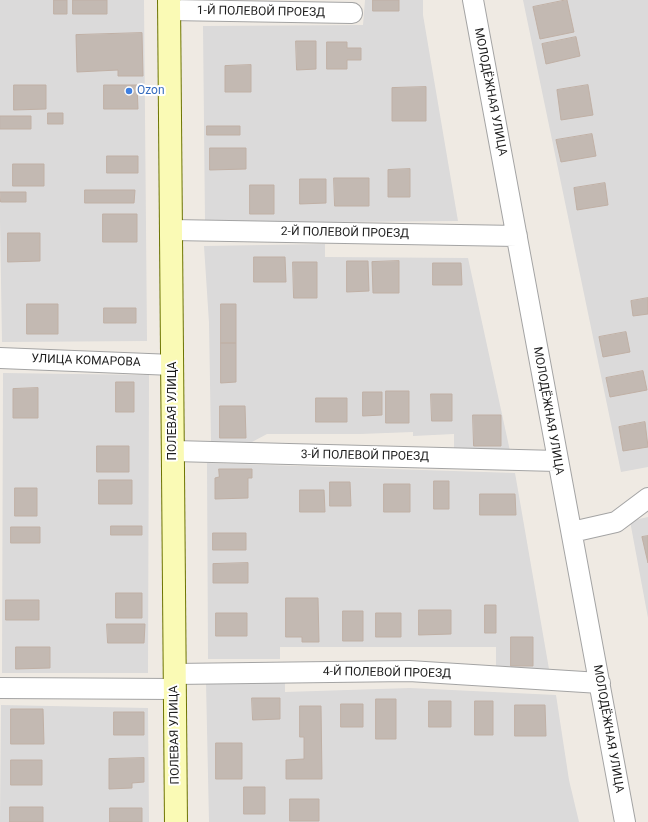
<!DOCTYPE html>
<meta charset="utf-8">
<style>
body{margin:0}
canvas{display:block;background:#efeae3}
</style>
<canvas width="648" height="822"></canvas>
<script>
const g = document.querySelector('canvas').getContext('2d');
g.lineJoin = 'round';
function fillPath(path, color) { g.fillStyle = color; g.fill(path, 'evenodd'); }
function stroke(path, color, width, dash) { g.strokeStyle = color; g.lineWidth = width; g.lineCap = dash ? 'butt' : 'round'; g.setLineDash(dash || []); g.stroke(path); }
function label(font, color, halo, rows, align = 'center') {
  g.font = font + ' Roboto,sans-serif'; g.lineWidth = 4; g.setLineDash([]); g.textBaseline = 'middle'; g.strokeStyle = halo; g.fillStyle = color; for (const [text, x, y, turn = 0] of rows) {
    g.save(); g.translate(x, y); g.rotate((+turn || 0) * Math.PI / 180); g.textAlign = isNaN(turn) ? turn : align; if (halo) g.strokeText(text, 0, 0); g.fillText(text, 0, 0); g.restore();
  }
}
const residential = new Path2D(`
 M0,0H144L147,341L2,342L0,220Z
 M203,0H423V15L458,221L205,223L203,26L363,25L365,0Z
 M523,0H648V467L621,472Z
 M325,244V257L468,258L510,451L454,452V434L413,436V432L360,434H267L252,442H211L209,323L204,246Z
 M3,373L149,375L148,673H2Z
 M207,463L515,473L549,669H496V647H280V659H208Z
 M648,517V618L630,521Z
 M285,681V692L410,688L556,695L569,780L579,822H209L206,682Z
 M1,705L148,708L149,822H0Z`);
const building = new Path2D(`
 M54,0H67V14H54Z
 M73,0H107V14H73Z
 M373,0H399V11H373Z
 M567,0L574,32L540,39L533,7Z
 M142,33L143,76H118V70L77,72L76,35Z
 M576,37L580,56L546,64L542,44Z
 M296,41H316V69L297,70Z
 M327,42H347V48H361V60H347V69H327Z
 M251,65V92H225V66Z
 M14,85H46V109L14,110Z
 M104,85H137L138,109H104Z
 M588,85L593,115L561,120L557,90Z
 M426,87V121H392V88Z
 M48,113H63V124H48Z
 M0,116H31V129H0Z
 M207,126H240V135H207Z
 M592,134L596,156L561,162L556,140Z
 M210,148H246V169L210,170Z
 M107,156H138V173H107Z
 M13,164H44V186H13Z
 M410,169V197H388V170Z
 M334,178H369V206H335Z
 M300,179H326V203L300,204Z
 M605,183L608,205L577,210L574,188Z
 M250,185H274V214H250Z
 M85,190H135L134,203H85Z
 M0,192H26V202H1Z
 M103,214H137V242H103Z
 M8,233H40V261L8,262Z
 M254,257H285L286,282H254Z
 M347,261H368L369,291L347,292Z
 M399,261V293H373L372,262Z
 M293,262H317V298H294Z
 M433,263H461L462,285H433Z
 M648,298V314L633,316L631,301Z
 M27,304H58V334H27Z
 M221,304H236V343H221Z
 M104,308H136V323H104Z
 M626,332L630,352L603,357L599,337Z
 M221,343H236V382L221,383Z
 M643,371L647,390L610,397L606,378Z
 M116,382H134V412H116Z
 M38,388V418H13V389Z
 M386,391H409V423H386Z
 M363,392H382V415L363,416Z
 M431,394H452V421H432Z
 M316,398H347V422H316Z
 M220,406H245L246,438H220Z
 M473,415H501V446H474Z
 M645,422L648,447L623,451L619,427Z
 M97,446H129V472H97Z
 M219,469H252V478H248V498L215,499V478L219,477Z
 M99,480H132V504H99Z
 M434,481H449V509H434Z
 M330,482H350L351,506H330Z
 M384,484H410V512H384Z
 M15,488H37V516H15Z
 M300,490H324L325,512H300Z
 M480,494H515L516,515H480Z
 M111,526H142V535H111Z
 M11,527H40V543H11Z
 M213,533H246V550H213Z
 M648,536V563L642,537Z
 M248,563V583H213V564Z
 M116,593H142V618H116Z
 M286,598H318L319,642H302V637H286Z
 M6,600H39V620H6Z
 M485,605H496V633H485Z
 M419,610H451V634L419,635Z
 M343,611H363V641H343Z
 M216,613H247V636H216Z
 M376,613H401V637H376Z
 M107,624H145L144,643H108Z
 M511,637H533V666H511Z
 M16,647H50V668L16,669Z
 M252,698H280V719L253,720Z
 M376,699H396V739H376Z
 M429,701H451V727H429Z
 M475,701H493V735H475Z
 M341,704H363V727H341Z
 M515,705H545L546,736H515Z
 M300,706H321L322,779H286V760L304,759V737H300Z
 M11,709H43L44,744H11Z
 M114,712H144V735H114Z
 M216,743H242V779H216Z
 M144,758V782L132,783V788L109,789V759Z
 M11,760H42V785H11Z
 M244,787H265V814H244Z
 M290,799H319V821H290Z
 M10,807H43V822H10Z
 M110,808H142V822H110Z`);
const street = new Path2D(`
 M473,0L625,822
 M169,10L352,13
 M172,230L517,236
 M0,358L173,365
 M174,451L557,461
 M572,532L616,522L648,498
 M174,674L409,671L600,683
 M0,688L174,689`);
const secondary = new Path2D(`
 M169,0L176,822`);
const markers = [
 [129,91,4,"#3f7fe0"]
];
const streetNames = [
 ["1-Й ПОЛЕВОЙ ПРОЕЗД",261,12,1],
 ["МОЛОДЁЖНАЯ УЛИЦА",490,92,79],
 ["2-Й ПОЛЕВОЙ ПРОЕЗД",345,233,1],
 ["УЛИЦА КОМАРОВА",86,361,2],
 ["ПОЛЕВАЯ УЛИЦА",173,411,-90],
 ["МОЛОДЁЖНАЯ УЛИЦА",548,411,80],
 ["3-Й ПОЛЕВОЙ ПРОЕЗД",365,456,1],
 ["4-Й ПОЛЕВОЙ ПРОЕЗД",387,673,1],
 ["МОЛОДЁЖНАЯ УЛИЦА",608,729,80],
 ["ПОЛЕВАЯ УЛИЦА",175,735,-91]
];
const shopNames = [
 ["Ozon",137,91]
];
fillPath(residential, '#dbdada');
fillPath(building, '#c3b9b2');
stroke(building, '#c0b0a5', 1);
stroke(street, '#a4a4a4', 22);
stroke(secondary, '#6e7503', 24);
stroke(street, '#fff', 20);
stroke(secondary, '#fafab5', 22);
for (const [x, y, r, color] of markers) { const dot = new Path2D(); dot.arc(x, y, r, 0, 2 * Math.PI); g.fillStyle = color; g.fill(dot); stroke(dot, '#fff', 1.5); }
label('12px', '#1d1d1d', '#fff', streetNames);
label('12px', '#366cbe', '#fff', shopNames, 'left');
</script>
